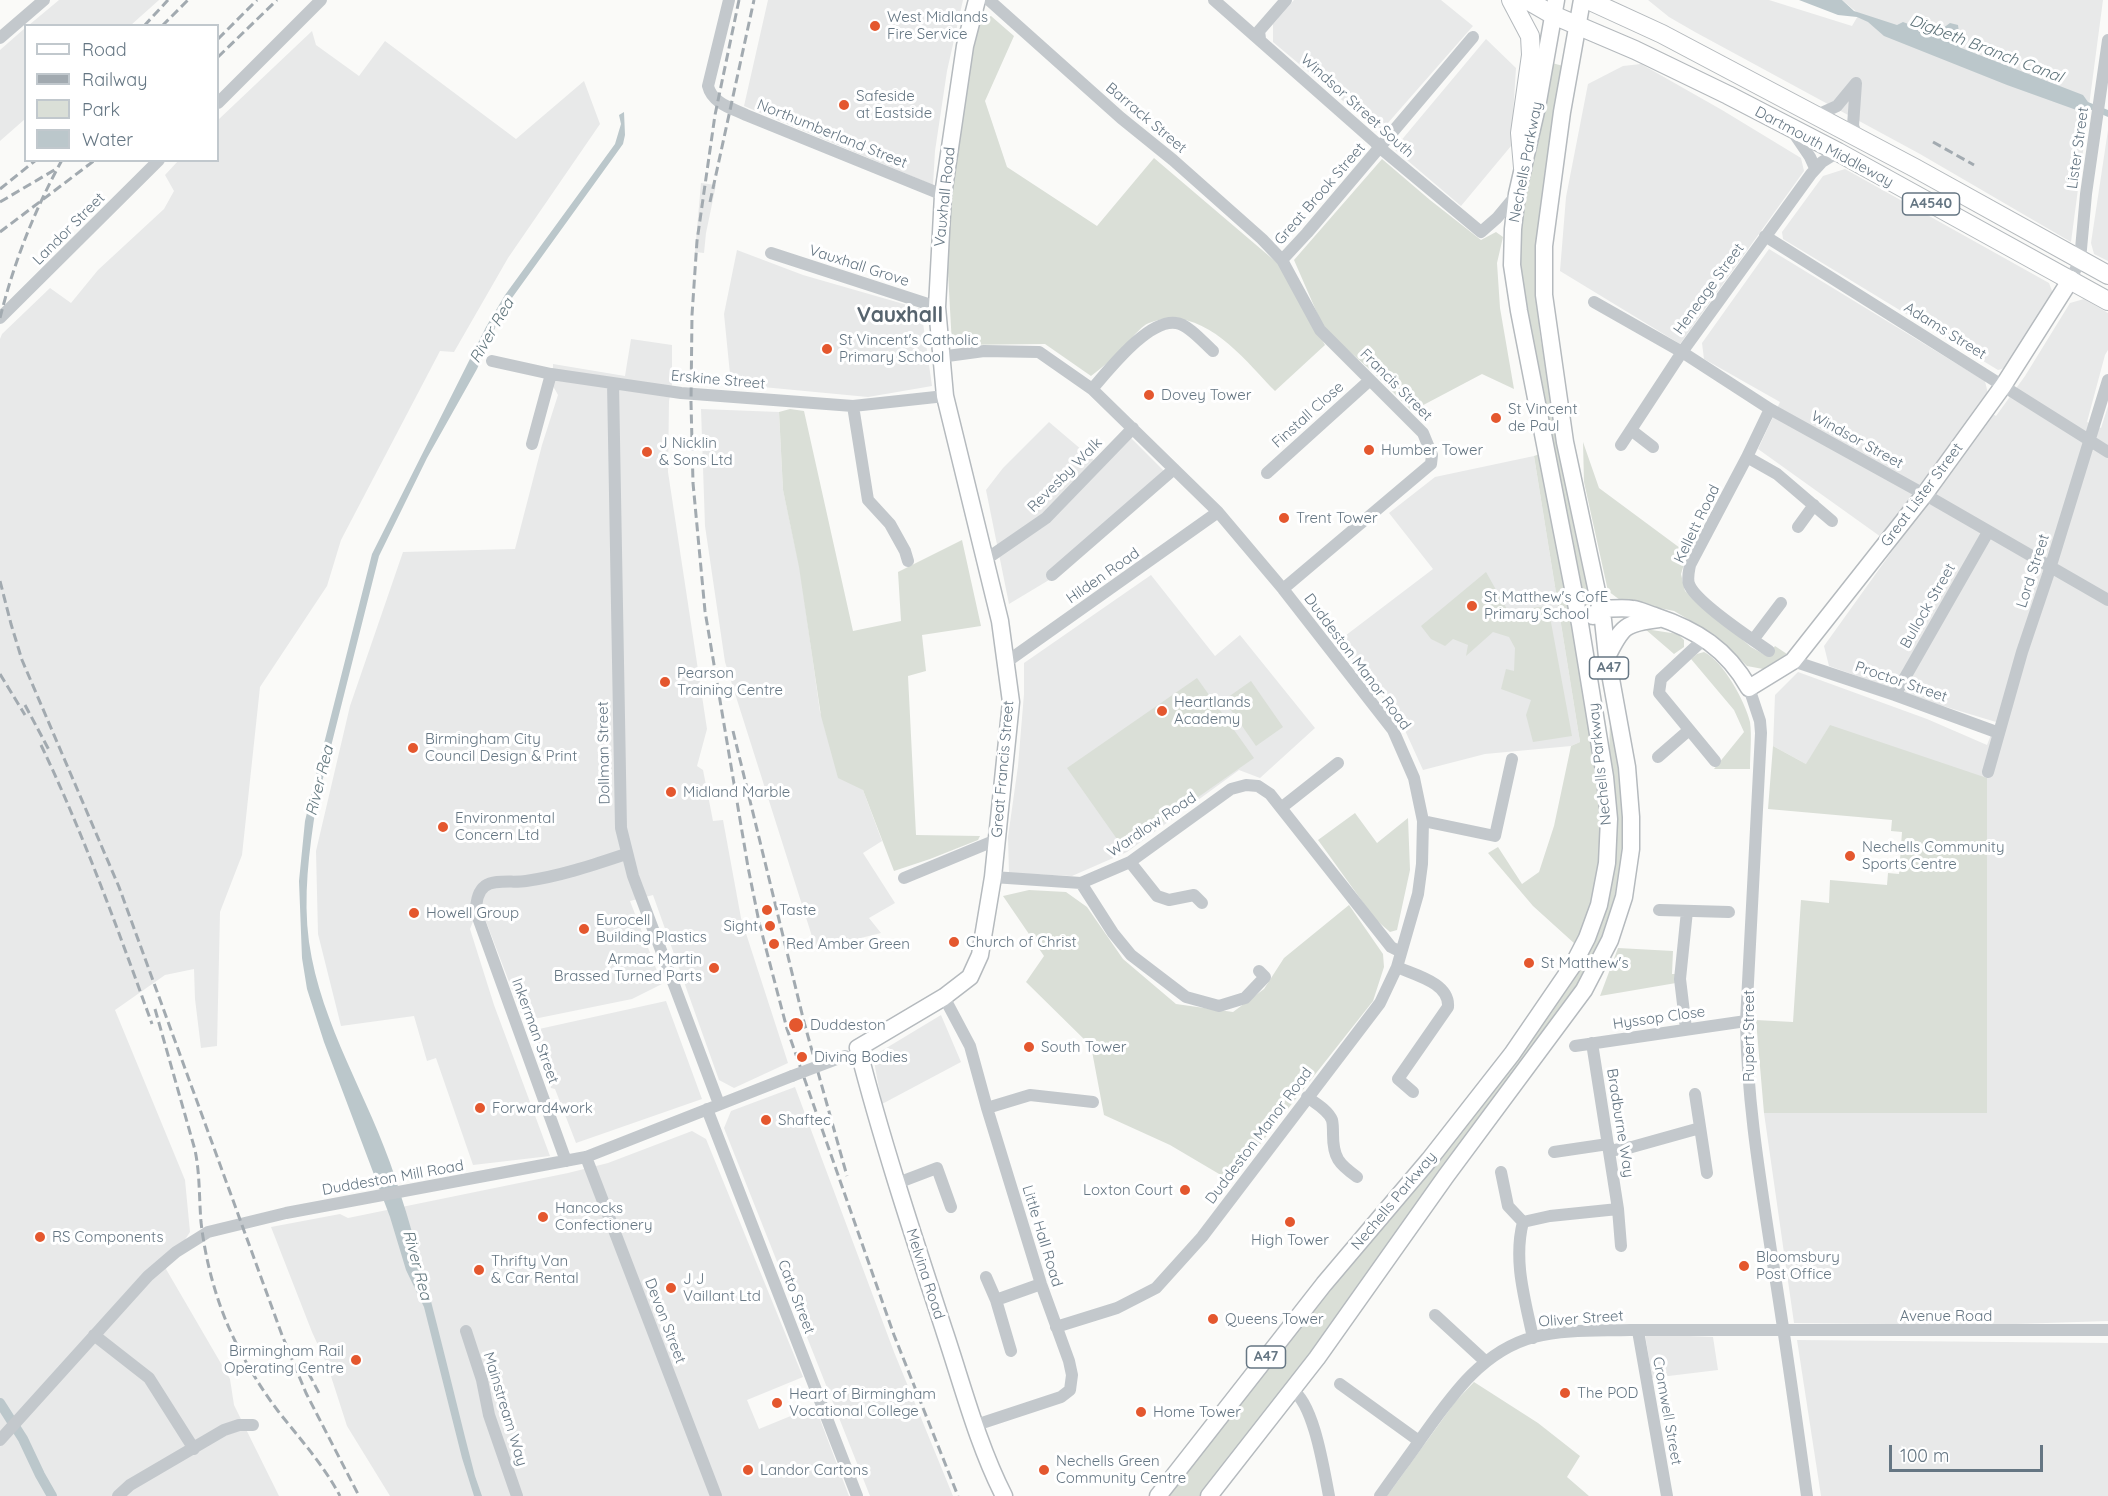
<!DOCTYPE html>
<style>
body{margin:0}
#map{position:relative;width:2108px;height:1496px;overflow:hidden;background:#fafaf8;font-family:Quicksand,sans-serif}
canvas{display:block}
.legend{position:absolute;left:24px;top:24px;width:195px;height:138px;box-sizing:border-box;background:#fff;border:2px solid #c1c8cd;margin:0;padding:8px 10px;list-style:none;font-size:18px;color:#657683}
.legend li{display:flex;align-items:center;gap:12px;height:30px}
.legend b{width:30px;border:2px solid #c1c8cd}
.scale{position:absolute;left:1889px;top:1445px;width:154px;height:27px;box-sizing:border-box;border:3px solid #657683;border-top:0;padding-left:8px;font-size:18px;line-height:21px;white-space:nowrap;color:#657683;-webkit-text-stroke:4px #fff;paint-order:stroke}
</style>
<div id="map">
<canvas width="2108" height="1496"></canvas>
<ul class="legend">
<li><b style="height:8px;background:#fff"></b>Road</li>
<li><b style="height:8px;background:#a2aab0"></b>Railway</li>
<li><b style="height:16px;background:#dadfd7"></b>Park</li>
<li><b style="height:16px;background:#bbc7cb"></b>Water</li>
</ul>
<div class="scale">100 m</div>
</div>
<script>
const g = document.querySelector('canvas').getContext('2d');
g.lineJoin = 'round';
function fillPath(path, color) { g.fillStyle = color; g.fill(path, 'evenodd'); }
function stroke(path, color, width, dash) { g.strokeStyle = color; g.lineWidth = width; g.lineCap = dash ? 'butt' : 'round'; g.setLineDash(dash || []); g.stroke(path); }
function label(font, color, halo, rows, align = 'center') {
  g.font = font + ' Quicksand,sans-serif'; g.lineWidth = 6; g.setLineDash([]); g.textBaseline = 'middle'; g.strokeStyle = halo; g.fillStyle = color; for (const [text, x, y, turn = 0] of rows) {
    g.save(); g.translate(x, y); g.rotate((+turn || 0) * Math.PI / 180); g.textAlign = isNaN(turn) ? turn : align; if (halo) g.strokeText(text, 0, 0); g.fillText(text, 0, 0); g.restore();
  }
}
const built = new Path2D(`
 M59,0H159L131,25H29Z
 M768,0H963L947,71L935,151L933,185L744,106Z
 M1294,0H1441L1473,26L1380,132L1273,42V24Z
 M1648,0H1769L1852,26L1859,14L1842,0H2103L2071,242L1920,154L1695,32L1669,17Z
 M25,28V119L0,141V50Z
 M312,31L316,45L359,76L385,41L516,139L584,81L600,124L508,258L454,352L440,351L341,540L327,586L260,687L242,855L220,912L217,1046L201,1048L195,999L194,969L165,975L115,1010L185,1180L190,1232L166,1269L230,1379L234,1405L279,1496H0V339L2,334L50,288L71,303L98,270L164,209L174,191L165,175L178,161L218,160V120Z
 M1486,39L1516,68L1511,146L1461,206L1394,149Z
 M1641,64L1722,110L1801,158L1804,171L1680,344L1560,271L1566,197L1588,84L1623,66Z
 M2108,130V261L2094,254L2091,243Z
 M1845,169L2049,283L2054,296L2006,368L1998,370L1783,239L1782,232L1823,176Z
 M701,183L716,185L706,233L704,253L695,252Z
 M1769,249L1985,381L1988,394L1980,406L1996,416L2025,376L2070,303L2084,299L2108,313V350L2105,355L2087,422L2101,428L2108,406V1321L1985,1325L1794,1323L1764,1113L1987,1112V779L1974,775L1806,764L1773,746L1775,695L1798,672L1927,719L1987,745L1996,722L1933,703L1829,666L1824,646L1895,547L1758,449L1780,402L1704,359L1702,343Z
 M737,250L803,275L921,309L932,386L868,397L731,384L724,314Z
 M631,339L672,345V385L669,401L668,472L707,729L697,766L703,770L713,821L723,820L741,918L788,1063L734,1088L719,1080L653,895L630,901L662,984L632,999L524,1021L482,911L474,919L470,929L494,1005L550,1156L473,1165L436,1058L427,1061L414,1016L341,1026L318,934L316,851L350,706L403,552L515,549L542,445L558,395L553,386V364L625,376Z
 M701,409L779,412L783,490L800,569L820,712L863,790L882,841L863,853L895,903L869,918L881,933L816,949L725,662L705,526Z
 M1049,422L1096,462L1124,431L1167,474L1064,571L1009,604L986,490L1003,468Z
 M1534,456L1580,742L1571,746L1485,754L1423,770L1403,726L1372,683L1337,642L1433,569L1389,513L1435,477Z
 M1151,575L1215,656L1240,635L1315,728L1260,778L1239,770L1127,852L1072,876L1009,873L1008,837L1018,766L1024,694V663Z
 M666,1001L702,1099L576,1143L555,1089L551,1088L530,1031Z
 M941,1015L961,1062L882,1104L873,1056Z
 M795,1087L894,1352L953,1496H870L724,1128L731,1111Z
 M692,1131L706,1139L803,1377L747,1400L759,1429L815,1406L849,1496H390L347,1426L328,1367L312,1332L271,1227L340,1214L348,1218L568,1173L608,1163Z
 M1645,1334L1713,1337L1718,1370L1652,1378Z
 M1797,1340L2108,1343V1496H1821Z`);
const green = new Path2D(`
 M991,16L1014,36L985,101L1007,167L1097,226L1154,158L1282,267L1325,345L1275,391C1243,358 1201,302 1149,323C1140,326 1127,345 1119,352C1110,361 1101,368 1091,376L1045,344L952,345L947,255L950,200L963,93L981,19Z
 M1552,63L1567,67L1537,293L1540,335L1591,602L1588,607L1582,608L1523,308L1519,251L1520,218Z
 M1382,159L1430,200L1481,240L1496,232L1503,237L1497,263L1500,308L1514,389L1482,374L1412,411L1375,374L1324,329L1294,260Z
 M790,409L804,411L853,631L901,621L898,572L962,540L981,626L922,635L926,671L908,676L916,835L980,836L978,840L930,859L894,871L863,790L838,778L821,716L799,567L783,490L779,412Z
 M1583,442L1599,488L1680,548L1688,551L1681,574L1685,591L1751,647L1767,656L1775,646L1787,654L1763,669L1747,666L1715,635L1674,611L1620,600L1608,591L1584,482Z
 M1540,454L1597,764L1602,832L1600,865L1588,916L1575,944L1533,906L1488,853L1498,847L1522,884L1539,872L1554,826L1571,746L1580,742L1534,456Z
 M1486,572L1508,611L1548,606L1572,736L1533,742L1526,715L1531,700L1501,689L1506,669L1514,671L1515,648L1509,637L1493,632L1466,656L1468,645L1453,639L1445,646L1431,639L1421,626Z
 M1645,629L1678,634L1684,640V647L1674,654Z
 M1704,652C1723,661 1745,701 1750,722C1752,736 1750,754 1750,769H1714L1744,732L1734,710L1691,659L1697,654Z
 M1197,678L1254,758L1124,849L1067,768Z
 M1251,681L1283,727L1256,746L1224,700Z
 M1610,717L1624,795V859L1611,924L1591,965L1563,1008L1295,1375L1202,1496H1167L1594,936L1609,762Z
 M1830,725L1987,778V1113H1764L1756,1020L1793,1022L1801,900L1829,903L1830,880L1887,885L1888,873L1899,874L1902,832L1891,831L1892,820L1768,809L1773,746L1806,764Z
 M1355,813L1377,843L1408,818L1410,870L1397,930L1390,932L1375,919L1318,840Z
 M1029,890L1066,892L1087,907L1123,959L1176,1004L1233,1012L1264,989L1284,958L1349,905L1383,954L1384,967L1373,1001L1231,1181L1170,1145L1104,1115L1091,1046L1026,982L1044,956L1003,896Z
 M1618,948L1673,951L1672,974H1677L1676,983L1600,996Z
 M1474,1382L1538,1423L1580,1456L1567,1477L1589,1496H1387L1455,1402Z`);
const water = new Path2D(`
 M1799,0H1842L1854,11L1897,25L1903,22L1935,34L1950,23L1958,25L1961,48L2083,95L2088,102L2108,110V117L2087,108L2082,112L2007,85L1884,36L1868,22L1857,17L1838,15Z
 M624,112L625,135L623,144L509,302L498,321L477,369L427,458L379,556L316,806C309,851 303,897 309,942C321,1026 369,1097 395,1177C427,1274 449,1376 475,1476L482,1496H474L462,1458L424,1307L406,1270L390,1217L324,1042L307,989L302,958L299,881L305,821L314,783L372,554L486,327L505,295L615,144L621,124L619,115Z`);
const canal = new Path2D(`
 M0,1403L23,1439L40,1475L52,1496`);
const minor = new Path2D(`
 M729,0L708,86C712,103 731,108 746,115L943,195
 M989,0L1121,118L1173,160L1262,239L1282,260L1320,330L1423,433L1432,455L1431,464L1283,589
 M1214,0L1375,142L1379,147L1481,232L1497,218L1517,194
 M0,38L44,0
 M1260,39L1259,31L1286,0
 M218,103L321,0
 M1815,116L1837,106L1856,83L1853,126L1858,138
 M1791,129L1810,157L1815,168
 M1765,236L2108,452
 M771,253L937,307
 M1282,260L1307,233L1473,37
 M2071,279L2080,260L2086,194L2108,40
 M1594,302L1682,352L1770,409L1931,498L2108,600
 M0,318L159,160
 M940,357L984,351L1039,352L1092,389L1218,512L1283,589L1393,730L1414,778L1423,821L1422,864L1418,894L1397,967L1380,1003L1202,1237L1156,1288L1117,1308L1056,1327
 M492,361L551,374L681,393L853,406L945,396
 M613,383L621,828L633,876L719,1104
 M1092,389C1109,370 1148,319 1176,323C1188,324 1204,343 1213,351
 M853,406L868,500L890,524L905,551L908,561
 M1770,409L1747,457L1690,565C1689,571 1687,578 1689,584C1694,599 1740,631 1753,640L1781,603
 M1631,430L1653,447
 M532,444L551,374
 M1621,445L1682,352L1811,174L1822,162L1838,152
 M1747,457L1777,474L1832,521
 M1267,473L1370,380
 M1798,527L1814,505
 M985,560L1046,518L1133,428
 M1052,575L1174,469
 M1705,638L1661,679L1659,693L1715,761
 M1753,640L1769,651
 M1793,661L1895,695L1999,733
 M1005,663L1218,512
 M1749,688L1760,721L1761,733L1746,1021C1747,1101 1760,1178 1772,1257C1785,1336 1796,1416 1807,1496
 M1895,695L1988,532
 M1658,757L1689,730
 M1988,772L2022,652L2048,575L2108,380
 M1281,808L1338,763
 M1423,821L1495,836L1512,759
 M1130,862L1157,896L1169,900L1194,895L1202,903
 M993,877L1081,883L1130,862L1231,789L1246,785L1258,786L1270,794L1391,947L1401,952
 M904,878L996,840
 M1081,883L1113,933L1131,955L1186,997L1219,1006L1245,998L1265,977L1259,971
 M1659,910L1729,912
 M1397,967C1415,975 1450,983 1448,1007L1398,1079L1413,1092
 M944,997L970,1046L987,1108L1041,1284L1069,1361L1072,1375L1070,1390L1061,1397L976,1425
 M1686,1029L1680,979L1687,911
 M1575,1046L1746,1021
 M1695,1094L1707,1173
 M1307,1097C1315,1103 1328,1110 1332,1120C1333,1124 1333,1130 1333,1134C1333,1158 1339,1164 1357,1177
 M987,1108L1030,1095L1093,1102
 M707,1109L857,1496
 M1609,1151L1632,1147L1700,1128
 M1554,1152L1608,1144
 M586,1157L716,1496
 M566,1161L476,912C476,903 477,892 485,886C495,879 514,883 526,881C561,876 593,865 626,854
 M1501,1172L1508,1206L1523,1222
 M895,1184L937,1168L951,1207
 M1618,1209L1621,1246
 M1523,1222L1550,1216L1618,1209L1592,1043
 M1523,1222C1513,1261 1525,1299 1533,1338
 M986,1277L996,1300
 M1435,1315L1486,1362
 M466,1331L482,1380L489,1415L517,1496
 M1638,1331L1667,1496
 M94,1335L149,1378L194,1449
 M1011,1351L996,1300L1041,1284
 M1340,1384L1419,1441
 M1292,1390C1314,1403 1324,1471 1329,1496
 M0,1440L148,1276L176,1252L208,1232L286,1213L586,1157L792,1076
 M118,1496L130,1485L224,1430L239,1425H253
 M1380,1496C1393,1477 1407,1459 1420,1440C1450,1398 1481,1351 1534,1337C1565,1329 1598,1331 1630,1330H2108`);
const major = new Path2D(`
 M977,0L965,46L943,195L937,307L945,396L1000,621L1011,702L993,877L980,955L970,977L944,997L858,1048C883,1145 914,1238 945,1333C963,1387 978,1445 1004,1496
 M1593,616L1600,609C1611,609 1623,607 1633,609C1640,610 1648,614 1655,616C1697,630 1727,649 1749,688L1793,661L1924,495L2003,386L2071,279
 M1607,657C1622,626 1625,623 1659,619
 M1158,1496L1324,1284L1429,1160L1512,1054L1573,965L1587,938L1599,905L1607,863L1609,819L1605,777L1580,624L1519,311L1512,265L1513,229L1517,194L1537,107L1556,0
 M1209,1496L1317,1358L1446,1176L1584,990L1610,940L1624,897L1631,849V817L1627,767L1607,657L1603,620L1565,442L1544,295V246L1562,112L1582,0`);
const highway = new Path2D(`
 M1511,0L1530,36L1531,55L1520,133L1523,168
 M1527,0L1553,15L1635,50L1728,95L1838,152L2108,301
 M1588,0L1662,34L1915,168L2108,275`);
const rail = new Path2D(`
 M739,0L715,115L697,241L692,315L691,402L693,483L705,611L748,867L759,922L787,1029L894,1335L958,1496
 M144,26L168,0
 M162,26L188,0
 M218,39L257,0
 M218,57L277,0
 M1933,142L1974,165
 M0,189L36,160
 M0,202L56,169
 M710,202L754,0
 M0,232L95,160
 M0,318C14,262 34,211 62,160
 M0,581L11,624L22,660L119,887L282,1335L306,1393L359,1496
 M0,674L25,715
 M25,705L49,750
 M733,731L804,1022L847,1176
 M41,745C84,835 118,930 152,1024
 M155,1009L195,1150C200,1174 199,1198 201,1222C205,1258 215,1296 229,1328C242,1357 259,1386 278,1411C300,1439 323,1464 340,1496
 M296,1349L320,1395`);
const minorBridge = new Path2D(`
 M792,1076L845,1056`);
const markers = [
 [875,26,6,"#e4572e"],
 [844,105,6,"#e4572e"],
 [827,349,6,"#e4572e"],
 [1149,395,6,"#e4572e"],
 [1496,418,6,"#e4572e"],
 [1369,450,6,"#e4572e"],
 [647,452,6,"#e4572e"],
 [1284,518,6,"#e4572e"],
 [1472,606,6,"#e4572e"],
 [665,682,6,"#e4572e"],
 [1162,711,6,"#e4572e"],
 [413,748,6,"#e4572e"],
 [671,792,6,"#e4572e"],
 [443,827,6,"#e4572e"],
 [1850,856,6,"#e4572e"],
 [767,910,6,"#e4572e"],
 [414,913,6,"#e4572e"],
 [770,926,6,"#e4572e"],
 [584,929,6,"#e4572e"],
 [954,942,6,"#e4572e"],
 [774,944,6,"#e4572e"],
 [1529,963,6,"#e4572e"],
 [714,968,6,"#e4572e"],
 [796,1025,8,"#e4572e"],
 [1029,1047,6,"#e4572e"],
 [802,1057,6,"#e4572e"],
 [480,1108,6,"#e4572e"],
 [766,1120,6,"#e4572e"],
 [1185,1190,6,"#e4572e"],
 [543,1217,6,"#e4572e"],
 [1290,1222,6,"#e4572e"],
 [40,1237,6,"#e4572e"],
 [1744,1266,6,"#e4572e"],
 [479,1270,6,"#e4572e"],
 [671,1288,6,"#e4572e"],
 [1213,1319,6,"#e4572e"],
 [356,1360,6,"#e4572e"],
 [1565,1393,6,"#e4572e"],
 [777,1403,6,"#e4572e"],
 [1141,1412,6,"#e4572e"],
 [748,1470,6,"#e4572e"],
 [1044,1470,6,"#e4572e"]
];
const shields = [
 [1931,204,57],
 [1609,668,39],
 [1266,1357,39]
];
const shieldNames = [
 ["A4540",1931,204],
 ["A47",1609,668],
 ["A47",1266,1357]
];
const poiNames = [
 ["West Midlands",887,17],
 ["Fire Service",887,34],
 ["Safeside",856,96],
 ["at Eastside",856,113],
 ["St Vincent's Catholic",839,340],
 ["Primary School",839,357],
 ["Dovey Tower",1161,395],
 ["St Vincent",1508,409],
 ["de Paul",1508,426],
 ["J Nicklin",659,443],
 ["& Sons Ltd",659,460],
 ["Humber Tower",1381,450],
 ["Trent Tower",1296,518],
 ["St Matthew's CofE",1484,597],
 ["Primary School",1484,614],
 ["Pearson",677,673],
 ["Training Centre",677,690],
 ["Heartlands",1174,702],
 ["Academy",1174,719],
 ["Birmingham City",425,739],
 ["Council Design & Print",425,756],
 ["Midland Marble",683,792],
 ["Environmental",455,818],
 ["Concern Ltd",455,835],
 ["Nechells Community",1862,847],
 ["Sports Centre",1862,864],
 ["Taste",779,910],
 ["Howell Group",426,913],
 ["Eurocell",596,920],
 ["Building Plastics",596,937],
 ["Sight",758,926,"right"],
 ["Church of Christ",966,942],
 ["Red Amber Green",786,944],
 ["Armac Martin",702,959,"right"],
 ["Brassed Turned Parts",702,976,"right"],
 ["St Matthew's",1541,963],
 ["Duddeston",810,1025],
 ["South Tower",1041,1047],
 ["Diving Bodies",814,1057],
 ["Forward4work",492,1108],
 ["Shaftec",778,1120],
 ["Loxton Court",1173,1190,"right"],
 ["Hancocks",555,1208],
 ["Confectionery",555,1225],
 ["RS Components",52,1237],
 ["High Tower",1290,1240,"center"],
 ["Bloomsbury",1756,1257],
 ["Post Office",1756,1274],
 ["Thrifty Van",491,1261],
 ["& Car Rental",491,1278],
 ["J J",683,1279],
 ["Vaillant Ltd",683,1296],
 ["Queens Tower",1225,1319],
 ["Birmingham Rail",344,1351,"right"],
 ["Operating Centre",344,1368,"right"],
 ["The POD",1577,1393],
 ["Heart of Birmingham",789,1394],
 ["Vocational College",789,1411],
 ["Home Tower",1153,1412],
 ["Nechells Green",1056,1461],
 ["Community Centre",1056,1478],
 ["Landor Cartons",760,1470]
];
const streetNames = [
 ["Windsor Street South",1357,106,42],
 ["Barrack Street",1146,118,40],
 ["Northumberland Street",832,134,22],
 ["Dartmouth Middleway",1824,147,28],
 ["Lister Street",2078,148,-82],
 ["Nechells Parkway",1526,162,-79],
 ["Great Brook Street",1320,194,-49],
 ["Vauxhall Road",945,197,-84],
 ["Landor Street",69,229,-45],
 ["Vauxhall Grove",859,266,18],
 ["Heneage Street",1709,289,-54],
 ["Adams Street",1945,331,32],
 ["Erskine Street",718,380,5],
 ["Francis Street",1396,385,45],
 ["Finstall Close",1308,415,-42],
 ["Windsor Street",1857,440,29],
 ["Revesby Walk",1065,475,-45],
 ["Great Lister Street",1922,495,-53],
 ["Kellett Road",1697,524,-64],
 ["Lord Street",2033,571,-72],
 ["Hilden Road",1103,576,-35],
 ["Bullock Street",1928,606,-60],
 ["Duddeston Manor Road",1357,662,53],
 ["Proctor Street",1901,682,19],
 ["Dollman Street",604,753,-91],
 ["Nechells Parkway",1600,764,-96],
 ["Great Francis Street",1003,769,-85],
 ["Wardlow Road",1152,825,-34],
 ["Hyssop Close",1659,1018,-8],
 ["Inkerman Street",535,1031,70],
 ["Rupert Street",1749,1036,-90],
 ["Bradburne Way",1620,1123,81],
 ["Duddeston Manor Road",1259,1136,-53],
 ["Duddeston Mill Road",393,1178,-10],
 ["Nechells Parkway",1394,1201,-50],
 ["Little Hall Road",1042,1236,73],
 ["Melvina Road",925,1274,72],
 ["Cato Street",796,1297,69],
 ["Avenue Road",1946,1316],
 ["Oliver Street",1581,1319,-4],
 ["Devon Street",665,1321,69],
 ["Mainstream Way",505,1409,73],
 ["Cromwell Street",1667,1411,80]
];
const waterNames = [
 ["Digbeth Branch Canal",1986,49,21],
 ["River Rea",492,331,-60],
 ["River Rea",320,781,-76],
 ["River Rea",417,1265,75]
];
const districtNames = [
 ["Vauxhall",900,316]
];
fillPath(built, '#e8e9e9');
fillPath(green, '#dadfd7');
fillPath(water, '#bbc7cb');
stroke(canal, '#bbc7cb', 10);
stroke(major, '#b5babe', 19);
stroke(highway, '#b4b9bd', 20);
stroke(minor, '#c3c8cc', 12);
stroke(major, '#fff', 16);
stroke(highway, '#fff', 18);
stroke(rail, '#a2aab0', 3, [9, 4.5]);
stroke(minorBridge, '#c3c8cc', 12);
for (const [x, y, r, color] of markers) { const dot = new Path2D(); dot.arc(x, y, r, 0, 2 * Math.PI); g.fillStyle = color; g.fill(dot); stroke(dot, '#fff', 2); }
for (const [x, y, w] of shields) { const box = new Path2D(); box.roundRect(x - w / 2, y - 11, w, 22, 4.5); g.fillStyle = '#fff'; g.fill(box); stroke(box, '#657683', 1.5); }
label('bold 14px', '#657683', null, shieldNames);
label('15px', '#657683', '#fff', poiNames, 'left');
label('15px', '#657683', '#fff', streetNames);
label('italic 16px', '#60757c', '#fff', waterNames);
label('bold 21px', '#57646e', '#fff', districtNames);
</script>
